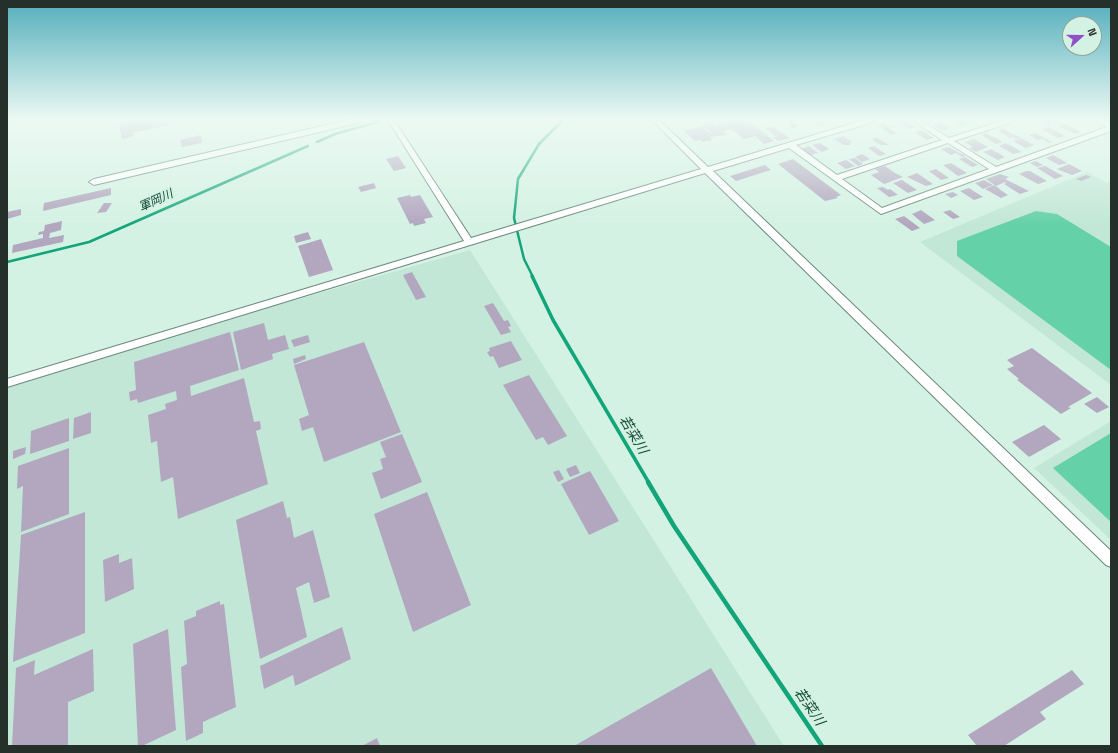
<!DOCTYPE html>
<meta charset="utf-8">
<style>
body{margin:0}
#map{position:relative;width:1118px;height:753px;overflow:hidden;background:#d4f2e4;font-family:"Space Grotesk",sans-serif}
canvas{display:block}
.frame{position:absolute;inset:0;border:8px solid #25302b;pointer-events:none}
.north{position:absolute;left:1062px;top:16px;width:40px;height:40px;box-sizing:border-box;background:#d4f2e4;border:1px solid #8ea49a;border-radius:50%;rotate:69deg;font-size:11px;font-weight:700;line-height:16px;text-align:center;color:#25302b}
.north::after{content:'';display:block;margin:auto;width:14px;height:18px;background:#9051c6;clip-path:polygon(50% 0,100% 100%,50% 72%,0 100%)}
</style>
<div id="map">
<canvas width="1118" height="753"></canvas>
<div class="frame"></div>
<div class="north">N</div>
</div>
<script>
const g = document.querySelector('canvas').getContext('2d');
g.lineJoin = 'round';
function fillPath(path, color) { g.fillStyle = color; g.fill(path, 'evenodd'); }
function stroke(path, color, width, dash) { g.strokeStyle = color; g.lineWidth = width; g.lineCap = dash ? 'butt' : 'round'; g.setLineDash(dash || []); g.stroke(path); }
function label(font, color, halo, rows, align = 'center') {
  g.font = font + ' "Space Grotesk","Noto Sans JP",sans-serif'; g.lineWidth = 3.5; g.setLineDash([]); g.textBaseline = 'middle'; g.strokeStyle = halo; g.fillStyle = color; for (const [text, x, y, turn = 0] of rows) {
    g.save(); g.translate(x, y); g.rotate((+turn || 0) * Math.PI / 180); g.textAlign = isNaN(turn) ? turn : align; if (halo) g.strokeText(text, 0, 0); g.fillText(text, 0, 0); g.restore();
  }
}
const built = new Path2D(`
 M1087,172L1107,183L1111,181V385L920,242Z
 M470,250L784,746H7V382Z
 M1111,421V540L1034,468Z`);
const green = new Path2D(`
 M1036,211L1057,214L1111,247V370L957,256V241Z
 M1111,433V522L1053,468Z`);
const streamFar2 = new Path2D(`
 M317,142L335,134L374,123L379,120
 M7,262L89,242L308,146
 M533,277L524,259L514,218L518,179L539,144L563,120`);
const streamFar1 = new Path2D(`
 M532,276L553,320L649,483`);
const stream = new Path2D(`
 M648,482L674,526L822,746`);
const building = new Path2D(`
 M121,120H192L133,133L134,136L122,139L119,125H121Z
 M731,120H748L774,141L764,144L755,136L744,139L731,129L723,131L727,135L710,137L712,140L703,142L700,140L695,141L684,131L702,126L710,133H712L702,125L712,122L715,125Z
 M780,120H790L798,126L793,128L788,122L784,123Z
 M808,120H820L825,123L823,124L824,125H817Z
 M905,120L916,127L909,129L896,121Z
 M950,120H961L969,124L962,126Z
 M1046,120H1056L1062,122L1056,125L1052,123H1050L1053,125L1049,126L1041,122L1048,121Z
 M939,122L950,128L942,131L932,124Z
 M883,123L891,128L889,129L896,133L892,135L878,125Z
 M1064,123L1081,132L1075,134L1058,126Z
 M768,127H773L790,138L778,141L773,137H776L765,128Z
 M1049,127L1065,136L1059,138L1042,130Z
 M1002,128L1017,136L1021,137L1016,139L1012,137L1010,138L998,131Z
 M921,130L934,138L927,140L914,132Z
 M986,133L1003,142L996,144L981,135Z
 M1035,133L1052,142L1049,143L1043,139L1038,140L1029,135Z
 M201,135L202,143L182,147L180,140Z
 M843,136L852,142L849,143L851,145H844L834,139L840,137L848,142L841,137Z
 M876,137L889,145H881L872,140Z
 M1021,138L1034,145L1026,148L1013,141Z
 M974,139L988,147L976,152L969,148L973,147L965,142Z
 M820,143L829,149L822,152L812,145Z
 M1006,143L1022,152L1013,154L999,146Z
 M809,146L818,153L810,155L802,149Z
 M874,146L886,154L879,156L868,148Z
 M949,147L959,153L966,156L962,157L956,153L951,155L941,149Z
 M991,149L1005,157L998,160L983,152Z
 M862,154L870,159L862,162L855,157Z
 M1053,155L1067,163L1059,165L1046,158Z
 M398,156L406,168L394,171L386,159Z
 M965,157L978,165L972,167L959,159Z
 M855,158L863,164L858,166L849,159Z
 M793,159L841,195L836,197L838,198L825,201L778,164Z
 M846,160L855,166L846,169L837,163Z
 M1036,161L1043,165L1037,167L1030,163Z
 M951,163L967,173L958,176L943,165Z
 M1069,164L1082,171L1072,175L1057,169Z
 M765,165L771,170L736,181L730,176Z
 M885,166L895,173L903,177L884,184L871,175L879,172L875,169Z
 M1045,166L1063,176L1055,179L1037,168Z
 M936,169L949,178L941,180L929,171Z
 M1026,171H1030L1047,181L1038,184L1019,174Z
 M917,173L933,184L926,186L907,177Z
 M1000,174L1009,177L1005,179L1029,191L1020,194L1004,184L1006,183L1005,182L996,186L986,179Z
 M1086,175L1091,177L1081,181L1076,179Z
 M902,180L917,190L908,193L893,183Z
 M984,180L993,185L983,189L975,183Z
 M374,183L376,188L361,192L358,187Z
 M994,185L1000,189H999L1008,195L1001,198L985,189Z
 M883,187L888,190L890,189L898,195L889,197L877,188Z
 M111,188V195L43,211L44,203Z
 M969,188L983,197L974,200L960,191Z
 M953,192L958,195L951,198L945,194Z
 M410,195L411,197L420,195L433,217L424,219L426,223L414,226L413,223L410,224L397,198Z
 M104,203H112L106,212L97,213Z
 M21,209V215L7,219V212Z
 M921,210L935,220L924,224L912,214Z
 M950,210L960,217L953,219L943,212Z
 M904,216L920,228L912,231L895,219Z
 M62,221L61,230L50,233L49,238L64,235L63,242L12,253L13,245L43,238V234L38,235L39,232L44,231L45,225Z
 M308,232L311,239L296,243L294,236Z
 M321,239L333,270L309,277L298,246Z
 M412,272L426,297L416,300L403,275Z
 M493,303L504,321L508,320L511,326L508,327L511,332L501,335L484,306Z
 M264,323L268,340L285,335L289,349L272,354L273,359L241,370L233,332Z
 M230,332L239,370L190,386L191,396L244,378L254,422L260,421L261,429L256,431L268,484L178,519L173,477L161,482L157,441L151,443L148,415L166,409L165,404L177,400L176,391L138,403L137,399L130,401L129,392L136,390L134,362Z
 M308,335L310,342L294,347L291,340Z
 M511,341L522,360L499,368L493,356L490,357L487,352L490,351L489,348Z
 M364,342L401,432L324,462L313,427L302,431L299,419L309,415L294,365Z
 M1032,348L1092,393L1068,407L1071,408L1061,414L1017,380L1019,379L1007,369L1014,366L1007,360Z
 M305,355L306,359L294,364L293,359Z
 M529,375L567,436L548,445L543,437L536,440L503,385Z
 M1097,397L1109,407L1097,413L1084,404Z
 M91,412V433L73,439L74,418Z
 M69,418V441L30,454L31,431Z
 M1044,425L1061,439L1029,457L1012,442Z
 M402,434L422,482L381,499L372,473L383,469L380,459L386,457L380,442Z
 M26,447L25,454L13,459V451Z
 M69,448V514L21,532L23,486L17,489L18,466Z
 M576,465L580,473L570,477L566,469Z
 M559,470L564,479L558,482L553,472Z
 M590,471L619,521L589,535L561,484Z
 M427,492L471,605L413,632L374,514Z
 M283,501L287,518L290,517L294,538L313,530L330,597L314,603L309,582L296,588L307,637L260,659L236,520Z
 M85,512V633L13,662L21,535Z
 M119,554V563L132,558L134,589L105,602L103,560Z
 M220,601V605L224,604L236,707L203,722V733L186,741L181,667L187,664L184,621L196,616V611Z
 M342,627L351,659L295,686L293,675L264,689L260,666Z
 M168,629L176,730L142,746H138L133,644Z
 M93,649L94,691L68,702V746H12L16,668L35,660L34,675Z
 M711,668L757,746H574Z
 M1072,670L1084,684L1040,712L1046,719L1004,746H977L968,735Z
 M377,738L380,746H362Z`);
const minor = new Path2D(`
 M388,120H394L471,238L701,169L652,120H659L708,167L864,120H874V122L796,145L837,175L942,140L912,120H920L949,138L1004,120H1013V122L954,141L996,167L1107,127L1096,120H1104L1111,123V131L881,214L789,148L713,171L1111,551V567L1106,565L705,173L7,387V379L464,241ZM948,143L989,169L882,208L842,179Z`);
const tertiary = new Path2D(`
 M348,120H362L358,123L94,185L89,182L94,179Z`);
const farWaternames = [
 ["軍岡川",156,201,-24]
];
const waterNames = [
 ["若菜川",633,435,59],
 ["若菜川",809,707,56]
];
fillPath(built, '#c2e7d6');
fillPath(green, '#64d1a8');
stroke(streamFar2, '#13a57a', 2.5);
stroke(streamFar1, '#13a57a', 3.5);
stroke(stream, '#13a57a', 4.5);
fillPath(building, '#b2a7bf');
stroke(minor, '#6d887c', 2);
stroke(tertiary, '#6d887c', 2);
fillPath(minor, '#fff');
fillPath(tertiary, '#fff');
const sky = g.createLinearGradient(0, 0, 0, 225);
sky.addColorStop(0, '#53aebc');
sky.addColorStop(0.53, '#ecf9f3');
sky.addColorStop(1, '#ecf9f300');
g.fillStyle = sky;
g.fillRect(0, 0, 1118, 225);
label('italic 12px', '#184c3a', '#d4f2e4', farWaternames);
label('italic 14px', '#184c3a', '#d4f2e4', waterNames);
</script>
